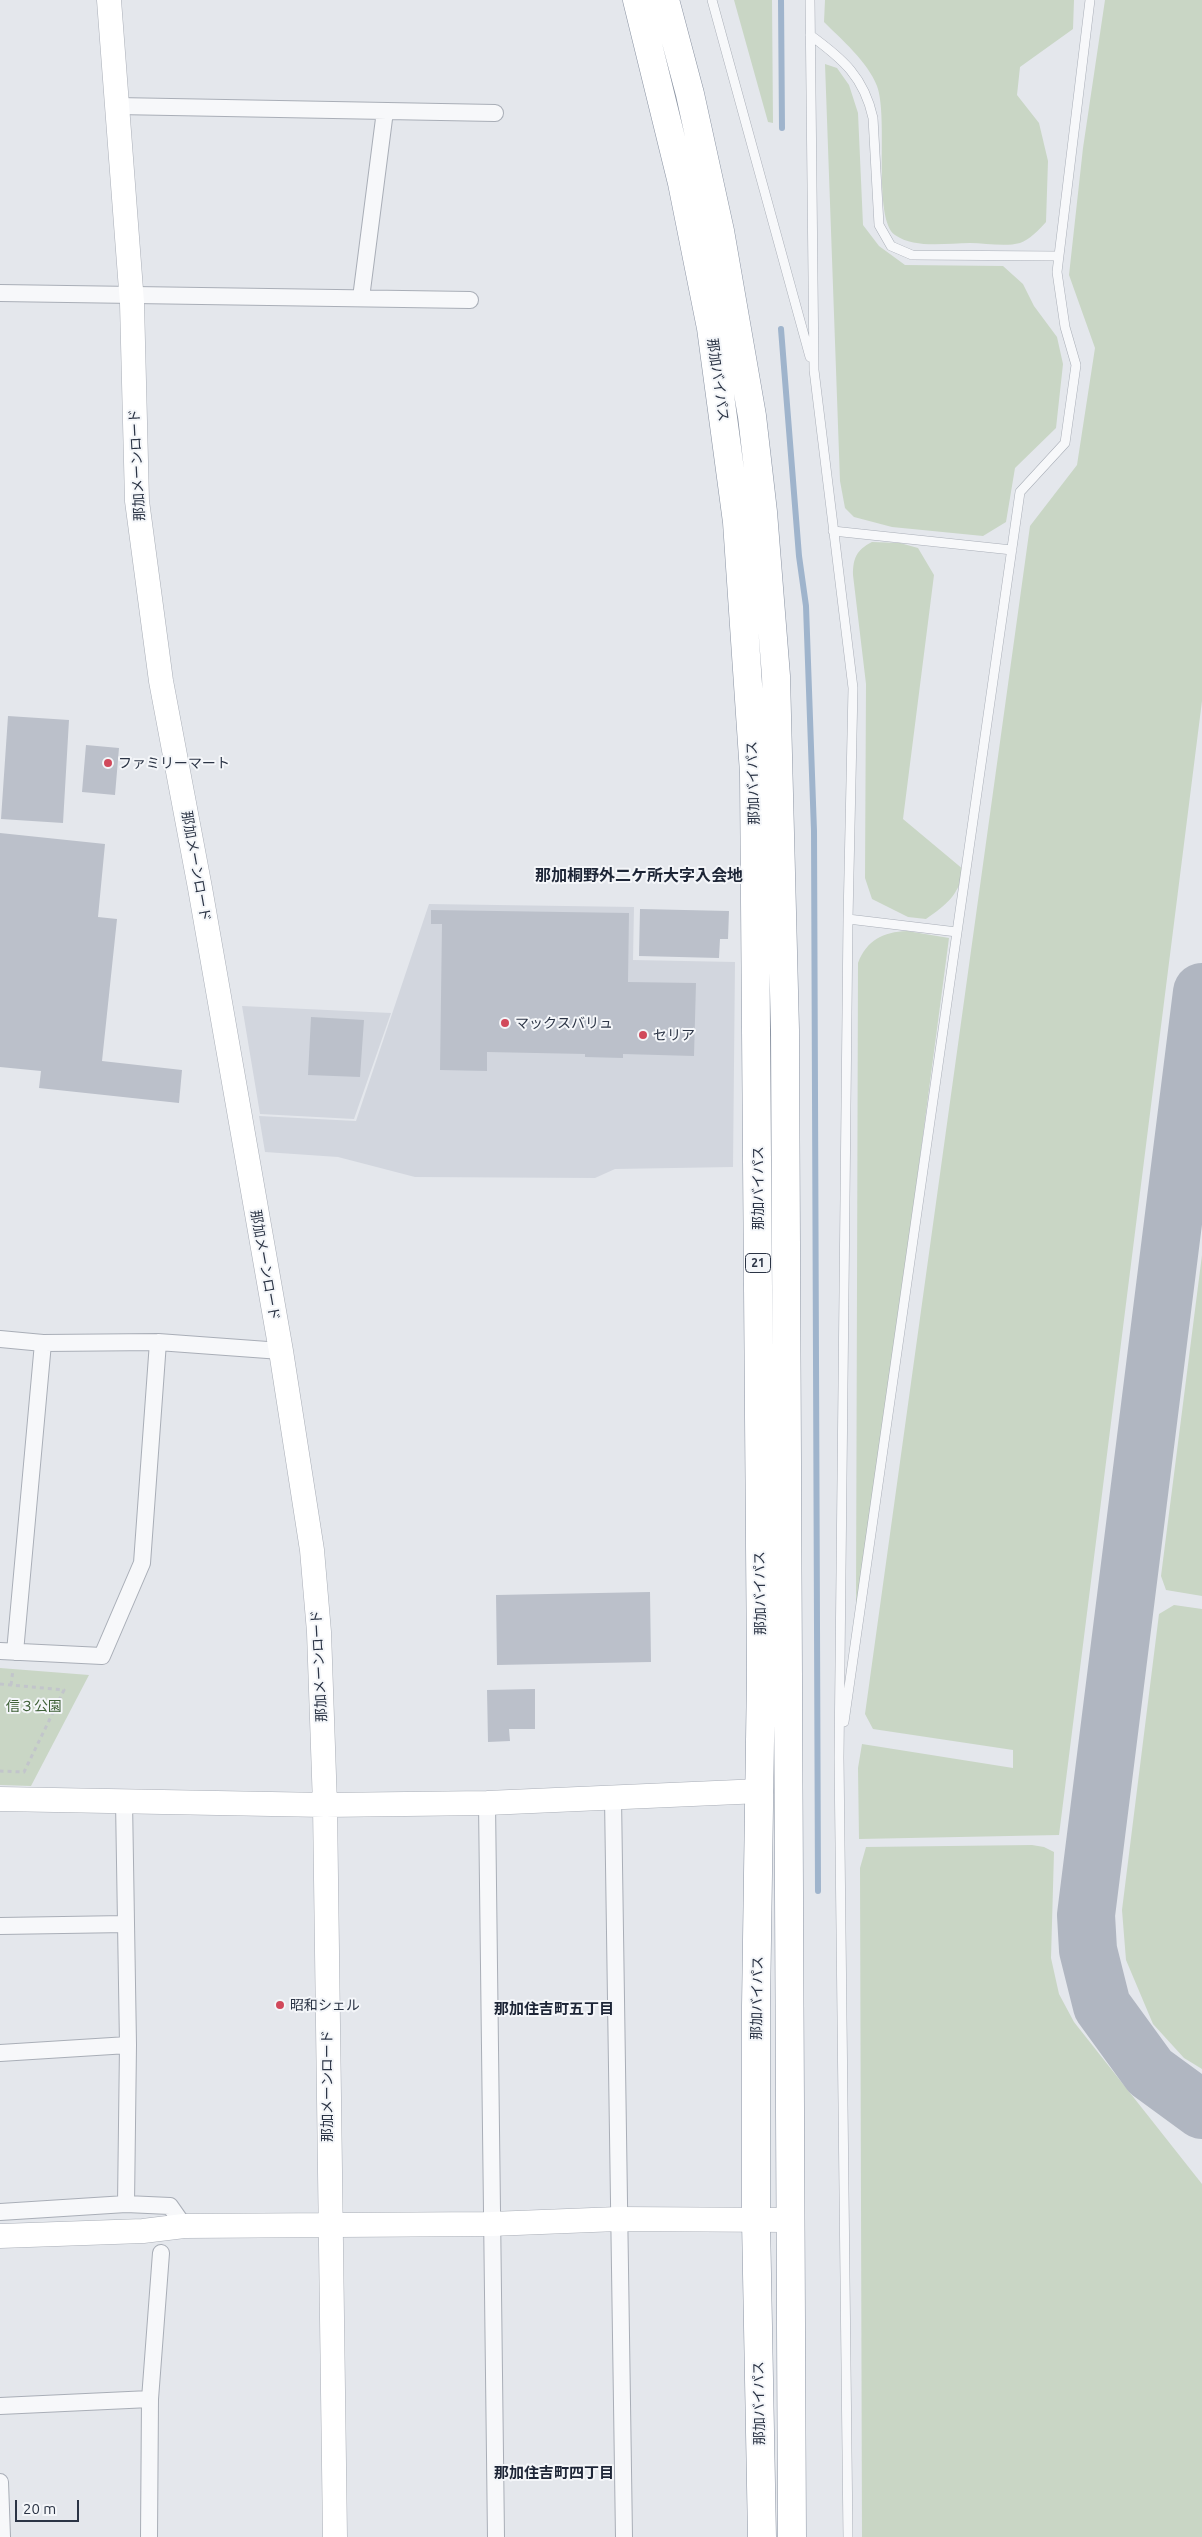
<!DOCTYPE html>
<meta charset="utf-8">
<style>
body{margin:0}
#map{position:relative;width:1202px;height:2537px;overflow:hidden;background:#e4e7ec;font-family:Ubuntu,sans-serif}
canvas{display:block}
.scale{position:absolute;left:15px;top:2500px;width:64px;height:22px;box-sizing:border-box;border:2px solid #2b3445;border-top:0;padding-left:6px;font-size:15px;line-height:18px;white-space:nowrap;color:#2b3445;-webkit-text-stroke:4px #f4f6f9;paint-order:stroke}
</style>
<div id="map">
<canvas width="1202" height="2537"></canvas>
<div class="scale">20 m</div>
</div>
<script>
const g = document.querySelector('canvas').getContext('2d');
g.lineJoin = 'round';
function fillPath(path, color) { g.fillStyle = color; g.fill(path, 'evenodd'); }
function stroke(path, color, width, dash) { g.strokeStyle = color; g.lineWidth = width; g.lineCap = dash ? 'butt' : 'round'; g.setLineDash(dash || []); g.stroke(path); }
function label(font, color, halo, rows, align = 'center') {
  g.font = font + ' Ubuntu,"Noto Sans JP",sans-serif'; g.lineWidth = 4; g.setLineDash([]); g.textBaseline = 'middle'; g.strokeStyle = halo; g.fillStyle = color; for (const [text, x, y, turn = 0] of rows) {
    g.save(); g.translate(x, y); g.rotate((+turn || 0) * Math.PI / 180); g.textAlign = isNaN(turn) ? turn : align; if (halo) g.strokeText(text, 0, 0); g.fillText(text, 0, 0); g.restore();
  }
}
const built = new Path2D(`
 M429,904L634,907L633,960L735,962L733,1167L615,1169L595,1178L415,1177L338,1157L265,1152L259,1116L356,1121Z
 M242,1006L391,1013L354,1119L260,1114Z`);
const green = new Path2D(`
 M734,0H772L773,123L768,122Z
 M825,0H1074L1073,29L1020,67L1017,95L1039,123L1048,161L1046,222C1040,229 1029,240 1020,243C1005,247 985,243 970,243C947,243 915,249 895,235C872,218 889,118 877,86C868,62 841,39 824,22Z
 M1105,0H1202V701L1059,1835L859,1839L858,1768L862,1744L1013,1768V1750L873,1729L865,1714L1030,526L1077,465L1095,348L1069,275L1083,148Z
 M825,64L837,68L849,85L858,113L863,225L879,246L905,265L1003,266L1023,284L1034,306L1057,337L1063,364L1056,428L1015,468L1006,522L983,536L892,527L854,517L845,508L840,481Z
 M872,542L900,543L918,548L934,575L903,819L964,870C958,896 947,904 926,919L908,917L872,899L865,878L866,684L853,575C853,559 856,550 872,542Z
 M907,931L949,938L861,1604L856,1605L858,963C867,940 883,932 907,931Z
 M1202,1255V1596L1166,1590L1161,1576Z
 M1174,1605L1202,1609V2069L1184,2058L1153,2024L1126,1960L1122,1910L1159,1614Z
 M0,1668L89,1675L31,1786L0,1785Z
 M1032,1845L1044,1847L1054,1852L1051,1958L1059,1994L1074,2022L1202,2184V2537H862L860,1868L866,1847Z`);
const stream = new Path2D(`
 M781,0L782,128
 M781,329L799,556L806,606L814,831L818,1891`);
const taxiway = new Path2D(`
 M1202,992L1086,1915L1088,1950L1102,2006L1150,2072L1202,2110`);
const building = new Path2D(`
 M8,716L69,720L63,823L1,819Z
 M86,745L119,748L115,795L82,792Z
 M0,833L105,844L98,917L117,919L102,1061L182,1070L179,1103L39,1088L41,1071L0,1067Z
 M640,909L729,911L728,939H720L719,958L639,956Z
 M431,910L629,913L628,982L696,983L694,1056L623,1054V1058L585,1057V1054L487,1052V1071L440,1070L442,924H431Z
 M311,1017L364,1020L360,1077L308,1075Z
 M650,1592L651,1662L497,1665L496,1595Z
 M535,1689V1729H509L510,1741L488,1742L487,1690Z`);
const path = new Path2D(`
 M0,1684L64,1690L24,1772L0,1771
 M11,1685L13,1670`);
const lane = new Path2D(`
 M712,0L810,357
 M810,0L814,370L853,688L848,919L839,1757L848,2537
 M810,35C843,59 864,77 873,118L879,225L891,246L912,255L1058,256
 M833,531L1012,550
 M848,919L957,932
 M844,1722L1020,492L1065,443L1076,365L1065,327L1057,272L1090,0`);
const street = new Path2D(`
 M117,106L495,113
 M0,293L470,300
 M361,298L385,111
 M0,1339L43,1343L158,1342L281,1351
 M0,1651L102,1656L142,1563L158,1342
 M15,1652L43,1343
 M613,1798L624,2537
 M124,1801L128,2045L126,2204L170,2206L184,2226
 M487,1803L496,2537
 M0,1926L126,1924
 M0,2053L128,2045
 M0,2212L126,2204
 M0,2406L150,2399
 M0,2482L2,2537
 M149,2537L150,2399L161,2253`);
const secondary = new Path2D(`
 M109,0L132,303L137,501L161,681L200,888L281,1351L312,1550L319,1632L325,1805L335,2537
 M0,1799L325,1805L487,1803L761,1791
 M0,2236L143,2231L184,2226L491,2224L618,2219L790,2220`);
const highway = new Path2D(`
 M637,0L682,183L711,328L737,522L754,773L761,1674L756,2006V2221L762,2537
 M665,0L690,94L720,231L752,416L763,512L776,676L785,1030L792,2537`);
const markers = [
 [108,763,5,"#d1495b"],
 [505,1023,5,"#d1495b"],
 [643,1035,5,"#d1495b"],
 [280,2005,5,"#d1495b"]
];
const shields = [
 [758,1263,25]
];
const shieldNames = [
 ["21",758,1263]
];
const streetNames = [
 ["那加バイパス",718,380,82],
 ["那加メーンロード",137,465,-93],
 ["那加バイパス",753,783,-92],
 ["那加メーンロード",196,866,80],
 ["那加バイパス",758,1188,-90],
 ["那加メーンロード",265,1265,80],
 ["那加バイパス",760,1593,-91],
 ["那加メーンロード",319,1666,-93],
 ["那加バイパス",757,1998,-89],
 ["那加メーンロード",327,2086,-90],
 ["那加バイパス",759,2403,-91]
];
const poiNames = [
 ["ファミリーマート",118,763],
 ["マックスバリュ",515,1023],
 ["セリア",653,1035],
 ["昭和シェル",290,2005]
];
const parkNames = [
 ["信３公園",34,1706]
];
const neighbourhoodNames = [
 ["那加住吉町五丁目",554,2009],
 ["那加住吉町四丁目",554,2473]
];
const quarterNames = [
 ["那加桐野外二ケ所大字入会地",639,876]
];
fillPath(built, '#d2d6de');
fillPath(green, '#c9d6c5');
stroke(stream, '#9fb4cc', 6);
stroke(taxiway, '#b0b6c1', 58);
fillPath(building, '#bbc0ca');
stroke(lane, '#a9aeb7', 10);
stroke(street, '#a9aeb7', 18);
stroke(secondary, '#a9aeb7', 25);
stroke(highway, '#8b94a3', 29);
stroke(path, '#c2c5cb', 3, [4, 4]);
stroke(lane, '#f7f8fa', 9);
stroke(street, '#f7f8fa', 16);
stroke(secondary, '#fff', 24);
stroke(highway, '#fff', 28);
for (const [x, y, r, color] of markers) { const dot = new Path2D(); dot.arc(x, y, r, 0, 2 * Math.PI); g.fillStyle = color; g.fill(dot); stroke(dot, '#f4f6f9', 2); }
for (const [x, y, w] of shields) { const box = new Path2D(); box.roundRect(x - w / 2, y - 9.5, w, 19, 4); g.fillStyle = '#f4f6f9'; g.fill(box); stroke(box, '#2b3445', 1); }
label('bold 12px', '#2b3445', null, shieldNames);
label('14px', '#2b3445', '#f4f6f9', streetNames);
label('14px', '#2b3445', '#f4f6f9', poiNames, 'left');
label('14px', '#3f6138', '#f4f6f9', parkNames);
label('bold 15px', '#1d2536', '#f4f6f9', neighbourhoodNames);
label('bold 16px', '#1d2536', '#f4f6f9', quarterNames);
</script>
